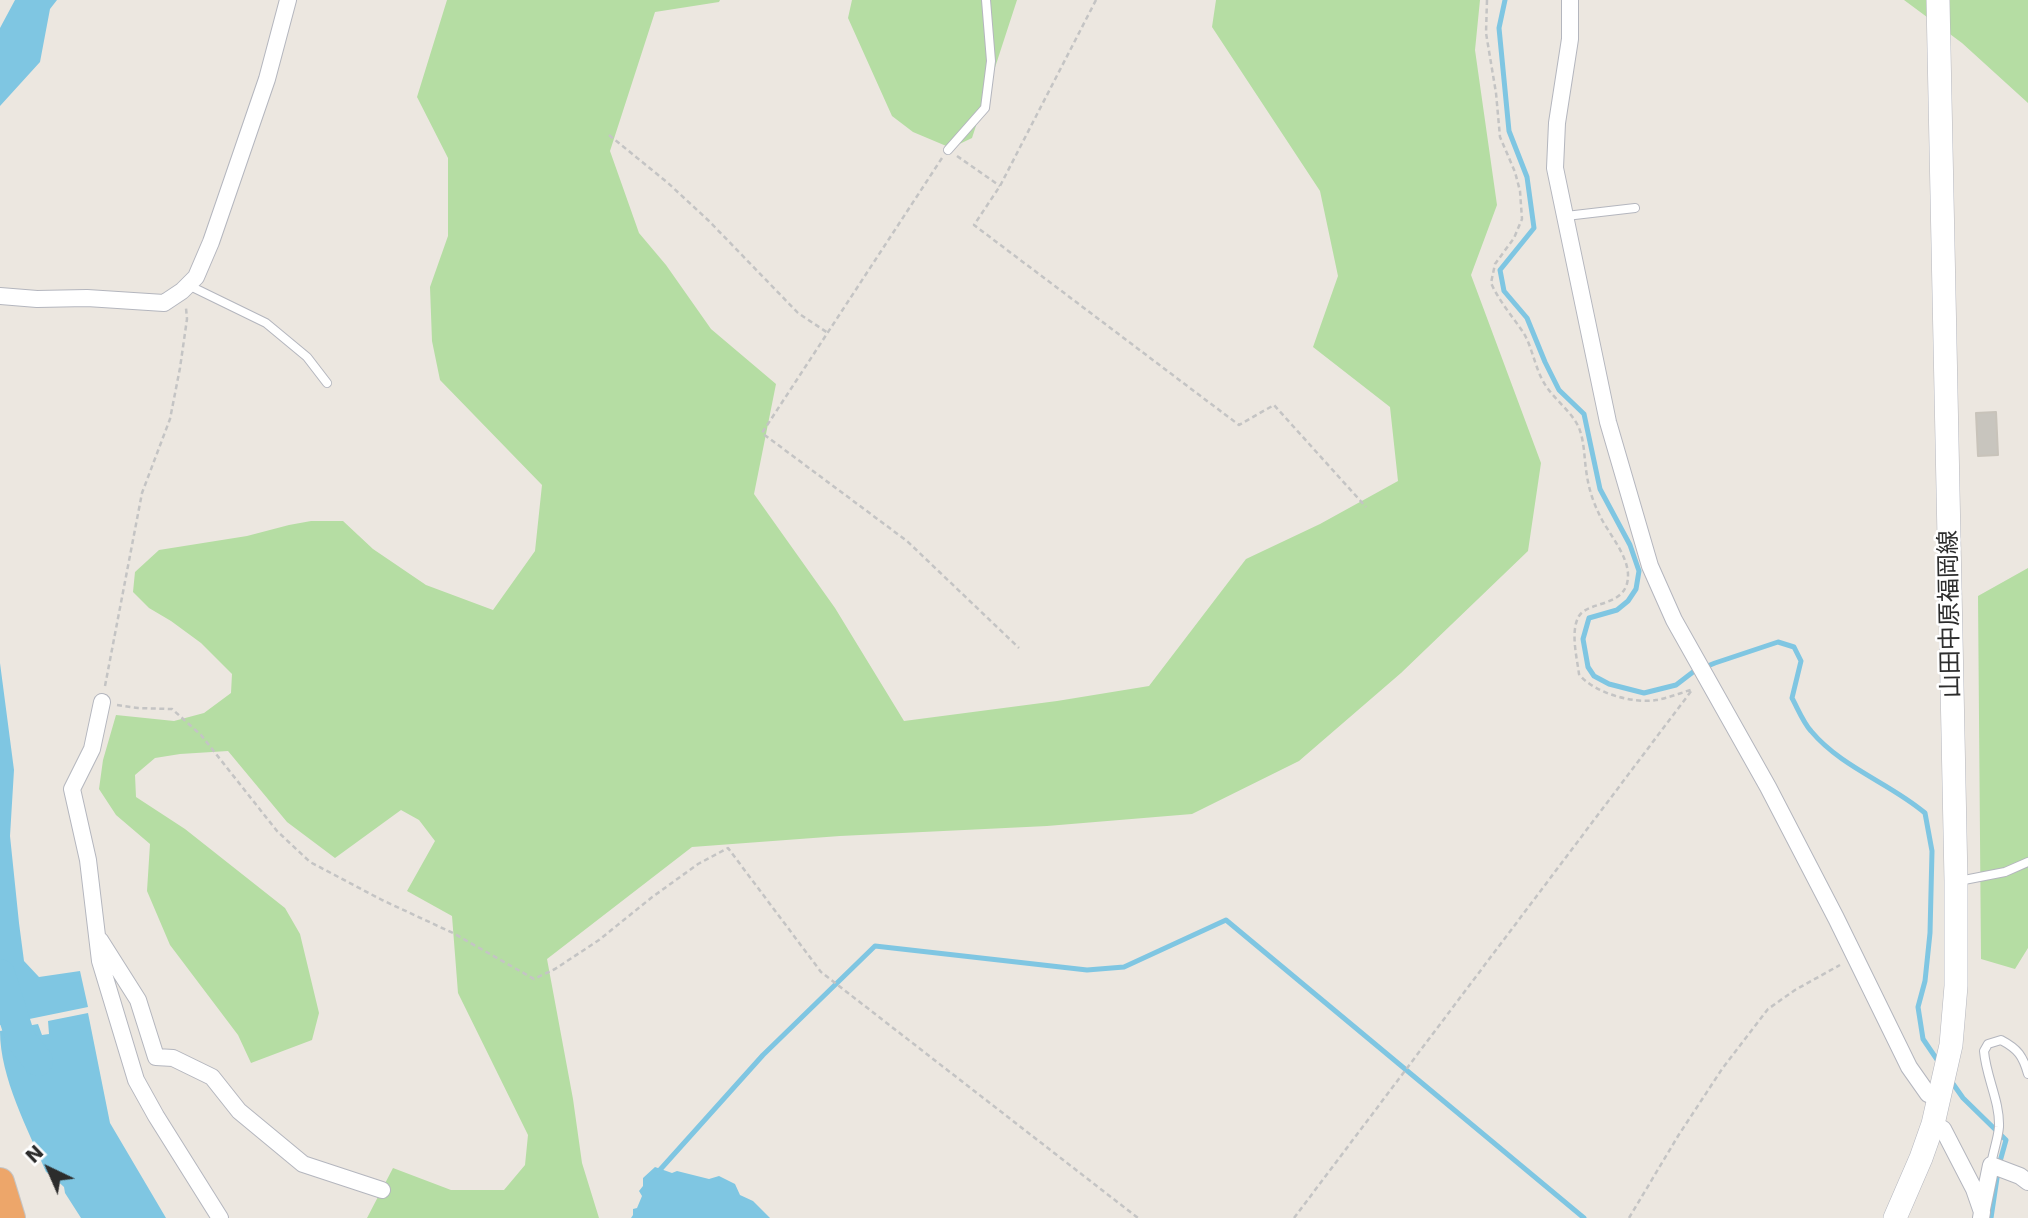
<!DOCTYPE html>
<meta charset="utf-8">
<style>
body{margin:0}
#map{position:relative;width:2028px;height:1218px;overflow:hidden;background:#ece7e0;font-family:"DejaVu Sans",sans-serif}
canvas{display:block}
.north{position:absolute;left:14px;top:1134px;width:70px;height:70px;-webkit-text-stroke:5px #fff;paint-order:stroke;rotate:316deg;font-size:19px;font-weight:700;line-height:28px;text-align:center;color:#2c2c2c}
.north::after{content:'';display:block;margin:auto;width:24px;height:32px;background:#2c2c2c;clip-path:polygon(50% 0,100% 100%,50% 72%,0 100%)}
</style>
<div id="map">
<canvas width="2028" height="1218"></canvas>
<div class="north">N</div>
</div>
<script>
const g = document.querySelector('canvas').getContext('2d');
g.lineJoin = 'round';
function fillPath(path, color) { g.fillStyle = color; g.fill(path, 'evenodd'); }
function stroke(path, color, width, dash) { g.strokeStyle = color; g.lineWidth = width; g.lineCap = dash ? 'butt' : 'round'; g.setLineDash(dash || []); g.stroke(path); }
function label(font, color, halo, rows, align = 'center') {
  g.font = font + ' "DejaVu Sans","Noto Sans JP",sans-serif'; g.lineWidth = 5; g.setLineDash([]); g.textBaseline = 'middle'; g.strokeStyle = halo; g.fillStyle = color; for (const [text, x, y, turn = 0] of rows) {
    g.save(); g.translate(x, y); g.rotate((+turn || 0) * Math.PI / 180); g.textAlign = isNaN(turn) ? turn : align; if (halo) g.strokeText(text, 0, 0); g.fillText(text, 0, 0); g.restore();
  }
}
const green = new Path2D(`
 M447,0H720L719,2L655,12L610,151L639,233L666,265L711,329L776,384L754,494L835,608L904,721L1057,701L1149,686L1246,559L1320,524L1398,481L1390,407L1313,347L1338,276L1320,191L1212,27L1216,0H1480L1475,50L1497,205L1471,275L1541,463L1528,551L1401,673L1299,761L1192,814L1047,826L840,836L692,847L547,959L573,1099L582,1163L599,1218H367L393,1168L451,1190H504L525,1165L528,1135L458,993L452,916L407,891L435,841L419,820L401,810L335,858L287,822L228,751L180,754L155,758L135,775L136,797L185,829L285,908L300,934L319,1013L312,1040L251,1063L238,1035L170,945L147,891L150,844L116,815L99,789L103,760L116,715L174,721L204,713L231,693L232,674L201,643L171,621L149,608L133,592L135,572L159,550L247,536L289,525L311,521H343L373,549L426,585L493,610L535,551L542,485L440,380L432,341L430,287L448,236V158L417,97Z
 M852,0H1017L972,138L951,148L913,132L892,116L848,18Z
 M1904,0H2028V103L1962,43Z
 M2028,568V948L2015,969L1981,959L1978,596Z`);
const water = new Path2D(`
 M15,0H57L50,9L40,62L0,106V28Z
 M0,663L14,770L10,836L19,923L24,961L39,977L80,971L88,1007L0,1025Z
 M88,1013L110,1123L166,1218H81L65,1193L64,1187L51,1175L46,1172C28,1129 0,1078 0,1031L38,1024L42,1035L49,1034L48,1021Z
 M655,1167L672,1173L677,1171L709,1179L719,1176L735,1184L740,1195L753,1201L770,1218H631L633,1215V1209L637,1208L642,1196L639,1191L643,1186V1178Z`);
const stream = new Path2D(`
 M1505,0L1499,28L1509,131L1527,177L1534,228L1500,270L1504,291L1527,318L1545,362L1559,390L1584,414L1600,489L1630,545L1639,571L1636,589L1628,601L1617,610L1589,618L1583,639L1588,667L1594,676L1609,684L1644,693L1676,685L1693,672L1715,663L1778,642L1794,647L1801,661L1792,698C1798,709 1803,722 1811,731C1842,768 1890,783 1925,813L1932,851L1930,933L1925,981L1918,1007L1923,1039L1940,1064
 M1951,1081L1963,1098L2006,1140L1999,1165L1991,1218
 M658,1172L763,1055L875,946L1087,970L1124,967L1226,920L1584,1218`);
const river = new Path2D(`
 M0,974L21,1040L38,1061`);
const building = new Path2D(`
 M1996,412L1998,455L1978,456L1976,413Z`);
const path = new Path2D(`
 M1096,0L1000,186L974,225L1239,425L1274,405L1366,507
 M1487,0L1486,33L1496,93L1500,137L1515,172L1520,191L1522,219L1514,238L1495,264L1491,283C1499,301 1512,316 1523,332C1533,348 1535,370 1546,386C1556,401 1572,412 1579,428C1585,443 1584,460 1587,476C1589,490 1594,504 1600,516C1609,534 1627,554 1628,574C1629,608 1589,600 1579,616C1570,631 1577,658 1579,674C1593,693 1634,704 1656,700C1668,698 1681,693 1693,689
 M609,135L668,183L709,221L798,313L828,333
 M957,156L1000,186
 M942,158L762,433L907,541L1019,648
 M105,686L142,493L170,419L180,368L187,319L186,308
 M117,705L138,708L172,709L201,735L277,831L310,862L382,900L453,933L534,979L555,969L599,940L651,898L698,864L728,848L821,972L1138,1218
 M1294,1218L1692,690
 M1629,1218L1678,1136L1722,1069L1768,1009L1795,990L1840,965`);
const lane = new Path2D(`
 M948,150L985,108L991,61L986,0
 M1566,216L1635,208
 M188,285L266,323L307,357L327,383
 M1959,881L2005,872L2028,862
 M1991,1165C1993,1152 1998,1139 1999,1127C2000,1101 1986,1077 1984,1051L1988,1044L2001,1040C2018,1049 2023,1056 2028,1074`);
const street = new Path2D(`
 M1570,0V39L1557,123L1555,168L1608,422L1650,566L1674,620L1768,787L1836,918L1909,1067L1928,1094L1939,1098
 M0,296L37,299L87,298L164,303L182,291L196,277L211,242L267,79L288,0
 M102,702L92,749L72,789L88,860L100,961L136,1080L156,1116L220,1218
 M100,940L138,1000L156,1057L173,1058L212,1077L239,1111L303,1164L382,1190
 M1933,1124L1943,1129L1974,1189L1982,1212L1981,1218
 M1982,1209L1991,1165L2020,1176L2028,1182`);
const secondary = new Path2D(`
 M1895,1218L1921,1158L1933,1124L1951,1045L1956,986V881L1938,0`);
const highway = new Path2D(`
 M0,1182L11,1218`);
const streetNames = [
 ["山田中原福岡線",1951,614,-91]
];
fillPath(green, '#b5dda3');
fillPath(water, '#7fc6e2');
stroke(stream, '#7fc6e2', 5);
stroke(river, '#7fc6e2', 30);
fillPath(building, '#c8c5be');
stroke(building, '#c8c3ba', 2);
stroke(lane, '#b4b6be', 10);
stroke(street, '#b4b6be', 18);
stroke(secondary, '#b4b6be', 24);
stroke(highway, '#c4c4c4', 30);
stroke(path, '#c4c4c4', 2.5, [5, 3.5]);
stroke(lane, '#fff', 8);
stroke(street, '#fff', 16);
stroke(secondary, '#fff', 23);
stroke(highway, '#eda66a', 28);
label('24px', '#2c2c2c', '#fff', streetNames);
</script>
